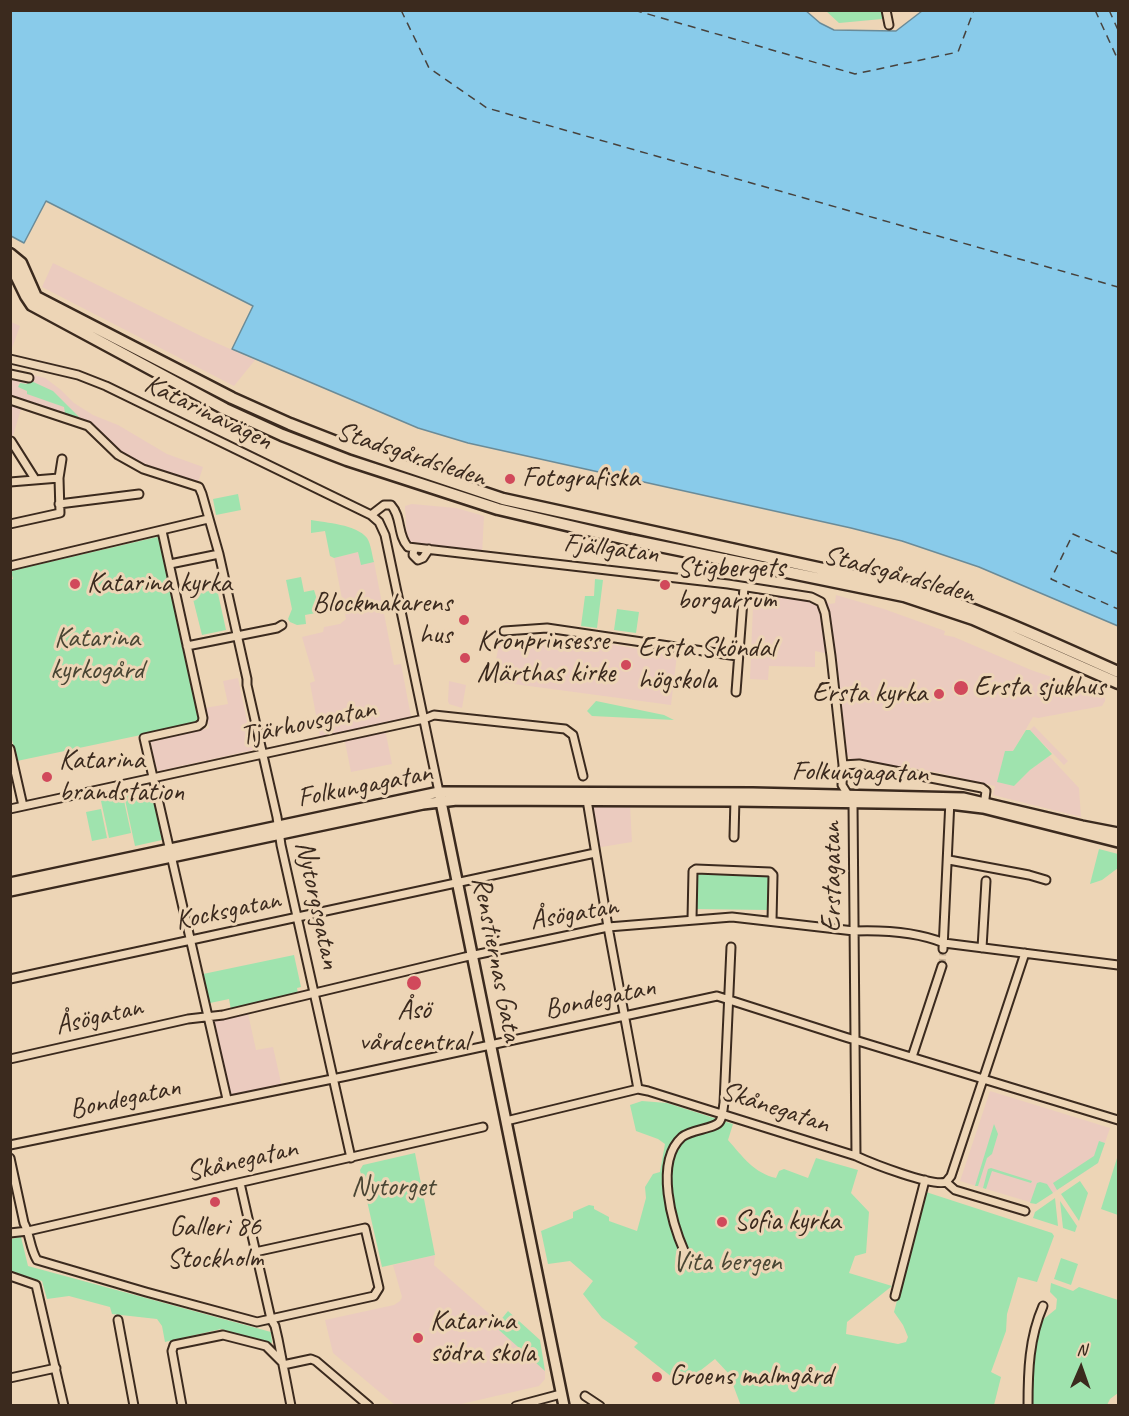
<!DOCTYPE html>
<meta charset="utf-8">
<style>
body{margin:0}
#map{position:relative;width:1129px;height:1416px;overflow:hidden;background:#edd5b6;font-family:Caveat,sans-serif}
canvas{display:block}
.frame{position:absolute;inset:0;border:12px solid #3b2a1e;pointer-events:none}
.north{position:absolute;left:1051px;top:1338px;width:60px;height:60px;-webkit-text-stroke:4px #edd5b6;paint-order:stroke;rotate:2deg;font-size:16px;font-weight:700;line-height:24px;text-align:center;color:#3b2a1e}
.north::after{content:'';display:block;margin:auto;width:21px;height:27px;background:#3b2a1e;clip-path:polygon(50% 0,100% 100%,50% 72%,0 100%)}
</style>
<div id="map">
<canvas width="1129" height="1416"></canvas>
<div class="frame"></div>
<div class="north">N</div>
</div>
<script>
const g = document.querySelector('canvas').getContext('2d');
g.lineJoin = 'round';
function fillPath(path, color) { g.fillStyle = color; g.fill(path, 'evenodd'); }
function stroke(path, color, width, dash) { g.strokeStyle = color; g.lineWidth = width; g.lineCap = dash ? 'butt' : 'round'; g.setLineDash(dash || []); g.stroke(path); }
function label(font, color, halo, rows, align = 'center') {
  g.font = font + ' Caveat,sans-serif'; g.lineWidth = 6; g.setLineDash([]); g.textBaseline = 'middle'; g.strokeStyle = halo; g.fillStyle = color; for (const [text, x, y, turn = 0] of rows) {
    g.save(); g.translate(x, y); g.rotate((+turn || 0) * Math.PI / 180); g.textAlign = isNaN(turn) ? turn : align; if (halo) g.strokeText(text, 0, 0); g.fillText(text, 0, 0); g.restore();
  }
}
const built = new Path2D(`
 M53,263L203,337L255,360L234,386L42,287Z
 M11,322L20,326L11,351H10Z
 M11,369L45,378L61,390L74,403L93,415L118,425L167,454L203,467L196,489L118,455L88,428L22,406L11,442Z
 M412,504L456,508L484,516L482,554L407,544L405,506Z
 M358,552L361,564L374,562L394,665L401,664L412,722L385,729L392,764L351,772L344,737L321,742L310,683L315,681L302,637L323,632L324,627L340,624L346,619L334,558Z
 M757,585L819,594L830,604L835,603L836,595L884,609L945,631L944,635L954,637L1031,670L1105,695V701L1102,706L1038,718L1033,717L1013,751L1014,786L1030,770L1049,756L1079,788L1081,817L993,795L995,786L935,772L851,759L847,755L836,653H824L815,651V667L769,666L768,680L750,679L753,606L756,605Z
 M512,638L602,643L677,655L671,705L492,681L499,644Z
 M238,678L253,750L159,771L156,768L150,741L209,728L205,708L228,704L223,681Z
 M449,681L466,685L462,708L449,704L448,701Z
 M1034,726L1068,761L1064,765L1030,730Z
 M630,805L632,842L595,848L588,806Z
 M247,1009L256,1050L273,1047L282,1087L227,1099L210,1018Z
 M990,1091L1110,1128L1098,1163L1036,1204L960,1181Z
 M435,1255L434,1265L502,1325L499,1330L545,1371V1379L539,1386L457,1405H395L333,1353L325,1320L394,1305L400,1301L402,1297L393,1265Z`);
const green = new Path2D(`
 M826,11H882V19L839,23Z
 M29,380L53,391L82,420L65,413L64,407L27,394V391L18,387L20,383L27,384Z
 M238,494L241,510L216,515L213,499Z
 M311,520C326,523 356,524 367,538C371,544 372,555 374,562L361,565L358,552L334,558L330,556L325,531L311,533Z
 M157,537L160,539L166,564L199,720L198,723L17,761L10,731V580L13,579L11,571Z
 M301,577L304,592L314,590L321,612L305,615L306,624L297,625L290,622L288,619L292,609L286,580Z
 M595,579L603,580L597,628L581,626L585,596H594Z
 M217,589L226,630L202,635L192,595Z
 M617,609L639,612L636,633L614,630Z
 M596,701L664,715L674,720L592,716L587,711Z
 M1026,730H1030L1052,754L1030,770L1014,786L997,782L1005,751H1013Z
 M151,789L162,840L135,846L124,795Z
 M123,796L131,833L109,838L101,801Z
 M101,809L107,838L92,841L86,812Z
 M1099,849L1118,854V868L1102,880L1090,884Z
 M699,872L768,875L771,878L769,910L695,909V876Z
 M294,955L301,987L297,988L298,994L231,1010L229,999L210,1003L203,974Z
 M642,1101L667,1103L733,1124L728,1140C743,1157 754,1173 776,1178L779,1171L784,1169L808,1178L816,1158L858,1170L851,1193L869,1212L866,1253L855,1256L849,1273L892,1286L847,1322L846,1334L898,1344L906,1342L908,1337L903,1325L894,1312L926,1192L1052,1233L1054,1236L1037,1282L1018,1277L1007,1314L1006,1331L991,1372L1001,1377L994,1405L741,1406L729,1374L715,1359L682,1385L634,1347L638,1343L602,1318L583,1294L593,1281L570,1261L548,1264L541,1231L573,1218V1212L589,1205L594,1206V1209L609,1217V1221L637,1231L646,1198L645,1187L653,1174L660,1172L665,1144L658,1139L636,1131L630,1105Z
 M994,1124L998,1134L992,1154L987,1158L978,1186H975Z
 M1099,1141L1105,1143L1098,1163L1057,1190L1053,1183L1094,1156Z
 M415,1153L435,1255L382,1267L360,1170L363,1165Z
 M1118,1155V1215L1101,1209Z
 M991,1168L1032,1181L1031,1183L992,1171L986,1189L983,1188L988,1169Z
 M1080,1181L1088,1193L1079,1221L1061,1194Z
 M1040,1182L1047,1184L1053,1193L1036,1204L1030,1203L1037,1183Z
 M1055,1198L1058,1226L1033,1218L1035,1212Z
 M1060,1201L1077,1226L1075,1232L1063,1228Z
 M21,1237L28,1266L271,1332L272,1343L221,1329L165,1342L162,1326L157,1319L112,1314L110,1307L69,1296L47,1299L42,1281L11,1272V1239Z
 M1061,1258L1078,1264L1071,1285L1054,1279Z
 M1051,1283L1073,1291L1079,1287L1118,1300V1393L1110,1399L1107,1405L1032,1406V1356L1040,1322L1056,1309L1057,1299L1050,1292Z
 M508,1311L540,1340L545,1371L499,1330L502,1325L499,1322Z`);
const water = new Path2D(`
 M805,10L820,23L834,30L896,31L922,11H1118V626L979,567L902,541L851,528L468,443L418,428L232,349L253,306L46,201L24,243L11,236V11Z`);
const ferry = new Path2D(`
 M401,10L429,68L487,108L1118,287
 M634,10L855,74L958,52L974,10
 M1095,10L1118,60
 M1109,10L1118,30
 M1118,554L1073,534L1051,579L1118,609`);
const minorTunnel = new Path2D(`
 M942,966L943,949`);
const minor = new Path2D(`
 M886,10L889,25
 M10,359L78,375L106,386L371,515L379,522L385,535L439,792
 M10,374L29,378
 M10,400L88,426L118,455L143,469L199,487L202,494L219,554L247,679V685L277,817L281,845L351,1158
 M11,441L35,479
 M10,482L59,478
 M59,504L139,494
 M371,515L384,505H391C402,517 397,535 408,547L728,584L811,597L821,602L825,613L831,656L843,765L842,785L853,803L856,1156
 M10,524L60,513L59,478L62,459
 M162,531L203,718L202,723L198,726L144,738L227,1099
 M414,548L413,555L418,560L423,558L429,549
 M170,564L219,554
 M10,566L208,519
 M504,631L547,628L737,656
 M187,646L277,628L282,625
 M736,692L744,587
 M10,749L23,806
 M843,765L859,764L982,788L986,791L984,806
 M587,800L608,927L638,1089
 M10,809L424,719L434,715L565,729L573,735L583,776
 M734,837L735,798
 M949,860L1029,875L1046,880
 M692,919L693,871L696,869L770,872L773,875L772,921
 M982,948L986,881
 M943,949L950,800
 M10,979L595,853
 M912,1057L942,966
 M10,1059L188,1019L223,1015L465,957L608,927L732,917L854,931C883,930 917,932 944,943L1118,965
 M506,1121L638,1089L648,1091L856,1156C871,1163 932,1187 946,1182L955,1190L1025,1211
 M10,1145L347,1076L717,996L845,1037L1118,1120
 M10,1158L24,1223C30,1234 30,1249 37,1260L146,1292L257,1322L374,1296L379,1288L365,1228L255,1252
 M946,1182L951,1176L1025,953
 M240,1183L271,1319L275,1326L278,1339L291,1406
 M10,1233L28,1231L483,1127
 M685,1253C672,1224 654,1162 682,1137C691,1129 716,1129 720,1121C723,1116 723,1108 724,1103L731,947
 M10,1276L36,1285L64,1406
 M895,1296L925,1180
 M118,1320L134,1406
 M283,1365L311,1359L316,1361L369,1406
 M10,1378L56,1368
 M585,1396L600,1406
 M182,1406L172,1351L174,1345L223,1335L266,1346L282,1362
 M516,1406L561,1394
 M1028,1406C1028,1371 1029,1338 1043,1306`);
const tertiary = new Path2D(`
 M440,797L564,1406
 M10,883L439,792L753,793L963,798L1082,826L1118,833
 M10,891L423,804L457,800L735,801L950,804L983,808L1118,842`);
const secondary = new Path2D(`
 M10,254L21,263L36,297L232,398L290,424L354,449L503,499L905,587C979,608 1048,641 1118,672
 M10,263L26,296L32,305L225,409L282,435L347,460L498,509L630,540L904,596L973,619L1118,683`);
const markers = [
 [510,479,6,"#d1495b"],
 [75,584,6,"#d1495b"],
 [665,585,6,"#d1495b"],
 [464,620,6,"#d1495b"],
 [465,658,6,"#d1495b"],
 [626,665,6,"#d1495b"],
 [961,688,8,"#d1495b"],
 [939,694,6,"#d1495b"],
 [47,777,6,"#d1495b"],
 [414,983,8,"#d1495b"],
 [215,1202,6,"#d1495b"],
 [722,1222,6,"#d1495b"],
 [418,1338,6,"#d1495b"],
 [657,1377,6,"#d1495b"]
];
const streetNames = [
 ["Katarinavägen",208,413,26],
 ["Stadsgårdsleden",411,455,18],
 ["Fjällgatan",611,549,7],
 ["Stadsgårdsleden",899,575,15],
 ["Tjärhovsgatan",308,723,-12],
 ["Folkungagatan",860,773,1],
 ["Folkungagatan",365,786,-11],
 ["Erstagatan",833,877,-90],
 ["Nytorgsgatan",317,905,78],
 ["Kocksgatan",228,911,-12],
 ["Åsögatan",574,914,-10],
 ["Renstiernas Gata",496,959,79],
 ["Bondegatan",600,999,-12],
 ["Åsögatan",99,1017,-13],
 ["Bondegatan",125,1099,-12],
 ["Skånegatan",775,1108,18],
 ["Skånegatan",242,1161,-13]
];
const poiNames = [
 ["Fotografiska",522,479],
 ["Stigbergets",677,569],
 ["borgarrum",677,601],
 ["Katarina kyrka",87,584],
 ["Blockmakarens",452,604,"right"],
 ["hus",452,636,"right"],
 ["Kronprinsesse",477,642],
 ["Märthas kirke",477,674],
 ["Ersta Sköndal",638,649],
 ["högskola",638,681],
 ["Ersta sjukhus",974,688],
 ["Ersta kyrka",927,694,"right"],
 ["Katarina",59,761],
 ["brandstation",59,793],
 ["Åsö",414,1011,"center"],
 ["vårdcentral",414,1043,"center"],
 ["Sofia kyrka",734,1222],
 ["Galleri 86",215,1228,"center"],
 ["Stockholm",215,1260,"center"],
 ["Katarina",430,1322],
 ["södra skola",430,1354],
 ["Groens malmgård",669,1377]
];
const parkNames = [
 ["Katarina",97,639],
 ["kyrkogård",97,671],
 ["Nytorget",393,1188],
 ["Vita bergen",727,1263]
];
fillPath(built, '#ebcbbf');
fillPath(green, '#9fe3ae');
fillPath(water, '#89cbea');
stroke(water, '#6a8b98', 1.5);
stroke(ferry, '#47423d', 1.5, [8, 6]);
stroke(minorTunnel, '#c9b398', 7, [7, 3.5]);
stroke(minor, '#3b2a1e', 11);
stroke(tertiary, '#3b2a1e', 14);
stroke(secondary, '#3b2a1e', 15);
stroke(minor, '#edd5b6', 7);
stroke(tertiary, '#edd5b6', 9);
stroke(secondary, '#edd5b6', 10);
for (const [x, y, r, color] of markers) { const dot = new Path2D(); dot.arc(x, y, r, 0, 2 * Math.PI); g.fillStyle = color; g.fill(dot); stroke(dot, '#edd5b6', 2); }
label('28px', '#3b2a1e', '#edd5b6', streetNames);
label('28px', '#3b2a1e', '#edd5b6', poiNames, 'left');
label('28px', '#4a4634', '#edd5b6', parkNames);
</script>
